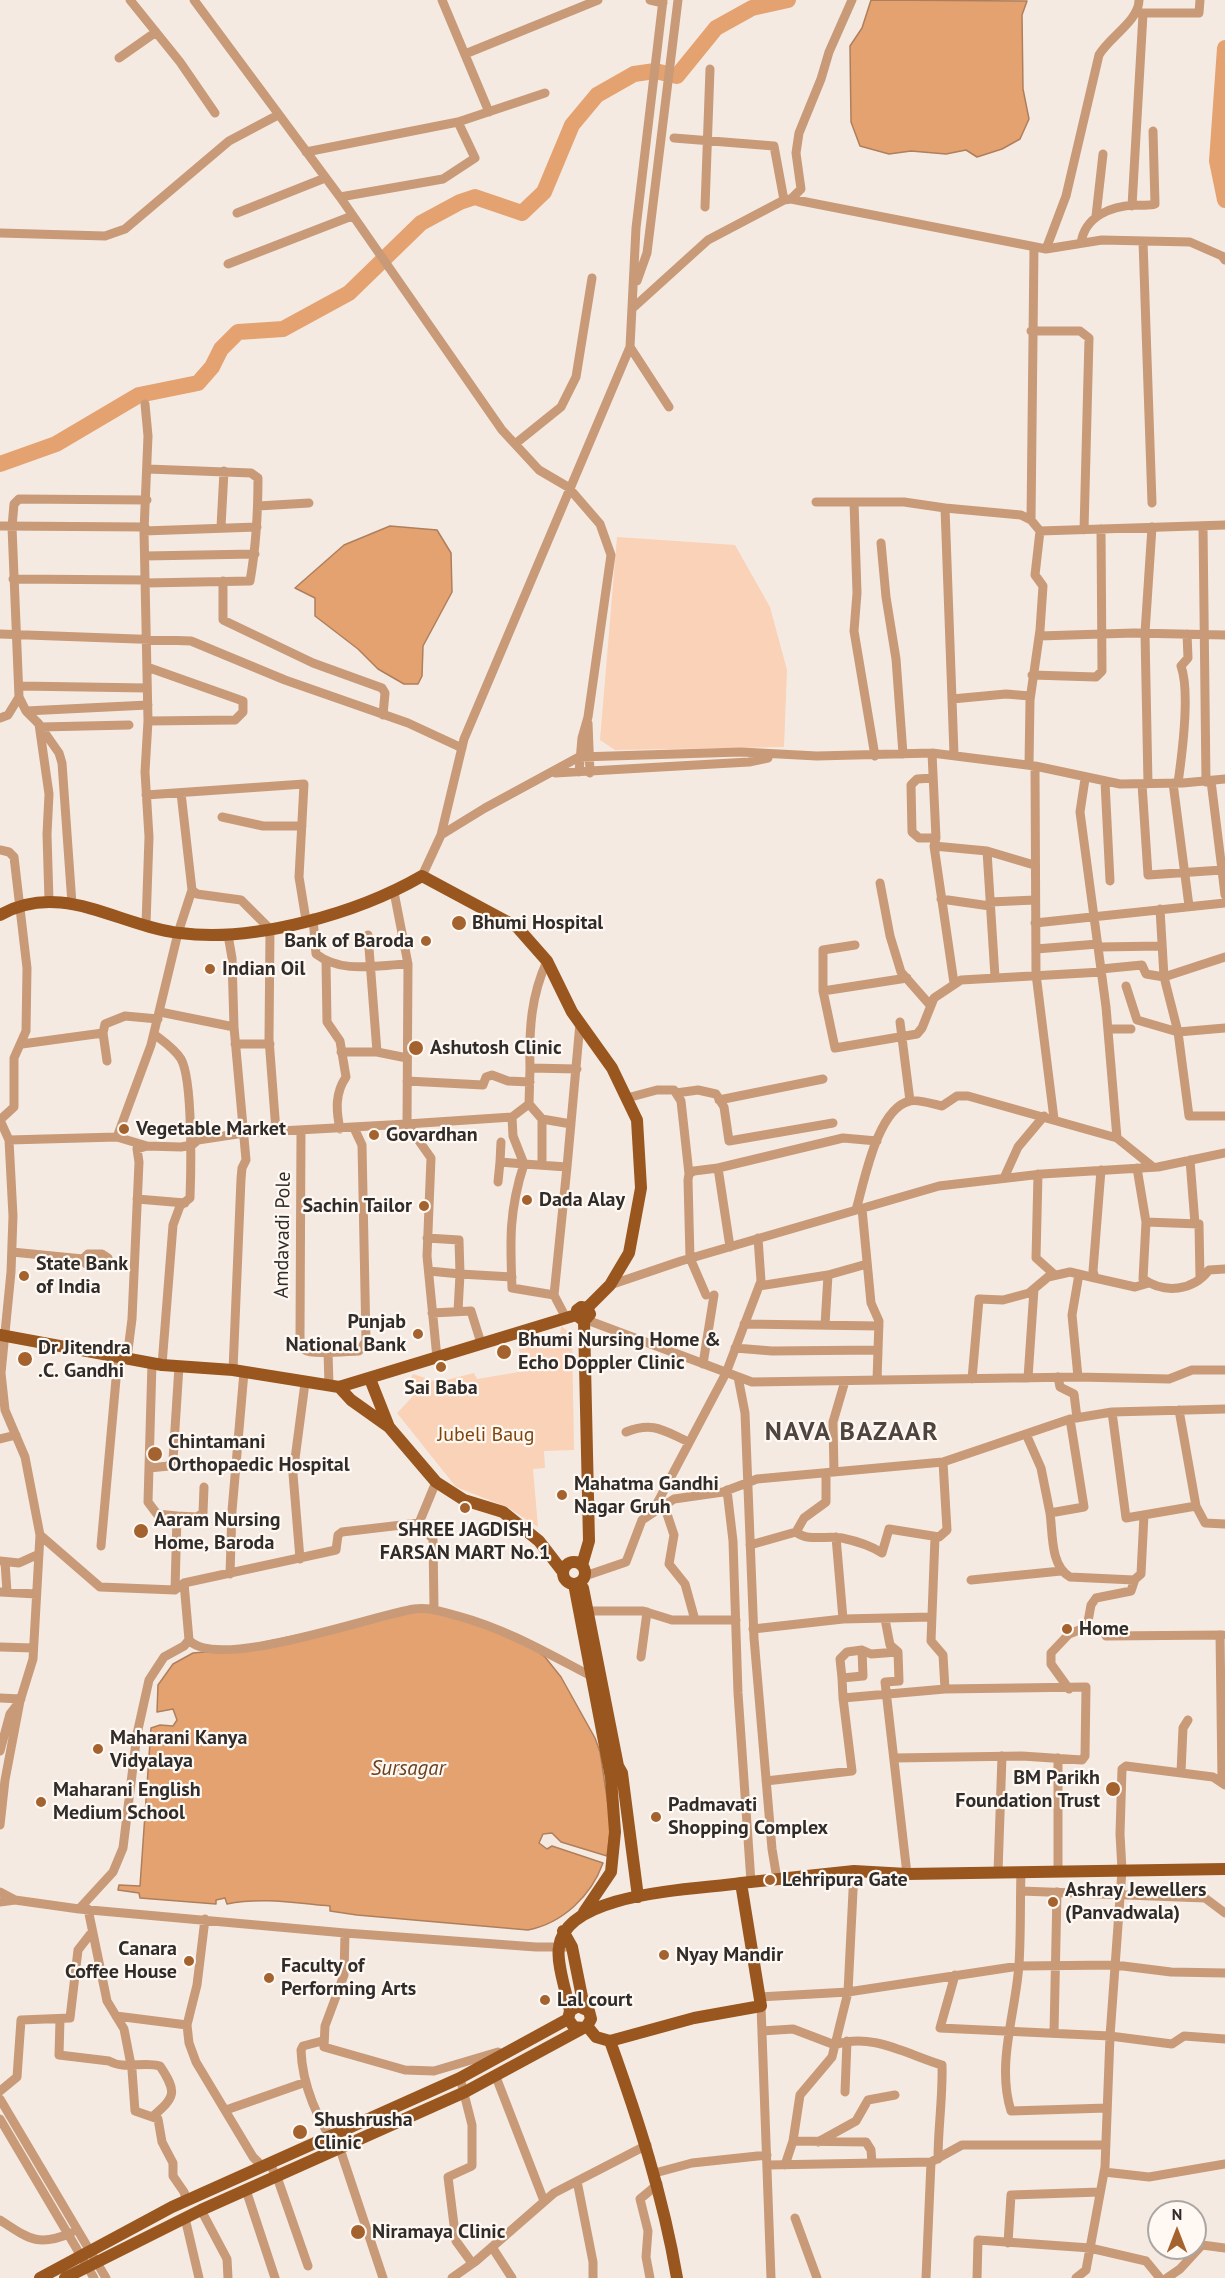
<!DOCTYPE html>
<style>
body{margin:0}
#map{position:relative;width:1225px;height:2278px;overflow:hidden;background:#f5eae2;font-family:"PT Sans",sans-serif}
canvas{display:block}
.north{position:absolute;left:1147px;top:2200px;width:60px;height:60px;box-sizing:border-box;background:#fff8f3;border:2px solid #aca6a2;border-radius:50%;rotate:0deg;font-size:16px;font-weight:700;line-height:24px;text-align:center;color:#302c29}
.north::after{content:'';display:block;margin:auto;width:21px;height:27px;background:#a4632e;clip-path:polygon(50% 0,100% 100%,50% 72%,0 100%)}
</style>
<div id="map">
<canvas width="1225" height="2278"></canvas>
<div class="north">N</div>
</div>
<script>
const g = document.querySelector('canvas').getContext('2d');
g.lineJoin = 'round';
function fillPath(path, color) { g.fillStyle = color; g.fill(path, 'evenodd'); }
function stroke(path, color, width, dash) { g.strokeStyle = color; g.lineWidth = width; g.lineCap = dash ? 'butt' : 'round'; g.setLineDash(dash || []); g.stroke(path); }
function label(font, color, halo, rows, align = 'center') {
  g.font = font + ' "PT Sans",sans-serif'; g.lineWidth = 4.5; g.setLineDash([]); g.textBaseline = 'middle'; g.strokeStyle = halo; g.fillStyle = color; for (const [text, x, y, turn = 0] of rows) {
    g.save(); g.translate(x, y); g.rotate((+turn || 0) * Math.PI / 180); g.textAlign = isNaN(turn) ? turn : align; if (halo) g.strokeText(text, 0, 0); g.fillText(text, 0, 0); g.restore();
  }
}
const green = new Path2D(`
 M617,537L735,545L770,607L787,670L784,747L615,750L600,740Z
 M561,1326L572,1334L574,1450L544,1451L545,1468L533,1469L538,1527L507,1507L456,1487L397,1413L414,1395L408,1384L413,1374L438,1382L474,1373L477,1379L525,1371L519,1349L560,1337Z`);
const water = new Path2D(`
 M871,0L1027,1L1022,15L1023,89L1029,119L1020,139L1002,149L977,157L966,150L946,154L911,151L889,154L860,146L851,122L850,46L862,28Z
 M390,526L437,530L451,553L452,592L423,646L422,676L418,684H404L378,669L358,649L315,616V598L295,588L344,545Z
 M434,1610L522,1640L545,1657L561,1677L595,1738L600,1752L611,1824L607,1856L561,1842L552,1833L543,1834L539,1843L547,1849L552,1846L603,1863C591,1896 563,1923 528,1930L357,1915L330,1911V1906C295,1903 261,1897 227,1904L225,1898L216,1900V1904L140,1898L139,1893L118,1890L119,1885L140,1886L151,1728L160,1725L173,1726L177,1720L173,1709L157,1712L158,1685L173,1664L193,1653L227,1650L412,1611Z`);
const river = new Path2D(`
 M1225,48L1217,161L1225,200
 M0,464L56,444L139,395L198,383L212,367L221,349L238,332L283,329L349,293L421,223L460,202L475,197L522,213L544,192L572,125L597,95L634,74L655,71L677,76L716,28L752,8L788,0`);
const minor = new Path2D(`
 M130,0L180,62L215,113
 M194,0L340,197L502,430L539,470L568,487L600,524L611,555L588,717L582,738L579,772
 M442,0L489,112
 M650,0L663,3
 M1137,13H1199L1200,0
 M465,54L598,0
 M119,58L156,32
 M674,138L774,146L784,200
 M306,152L458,122L545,93
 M340,197L443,179L475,158L458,122
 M791,199L801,189L796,153L799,133L821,79L829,52L852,0
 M1132,206L1143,14
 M705,207L710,69
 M237,213L325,178
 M1096,216L1103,154
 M0,233L105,236L125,229L229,141L278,115
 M1143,241L1152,503
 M1081,243C1085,216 1111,206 1136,205C1143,205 1149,206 1155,204L1153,131
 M1046,249L1066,196L1099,55C1109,37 1139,21 1139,0
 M228,264L352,216
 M637,281L647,253L678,0
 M634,307L708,240L784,200L791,199L1046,249L1102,240L1190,242L1222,256L1225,260
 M1031,331H1080L1089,338L1084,530
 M630,347L669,407
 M145,404L148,436L144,531L148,721L145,772L149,837L146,924
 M515,444L561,407L576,377L592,278
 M816,502H904L945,508
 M854,502L857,593L854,631L875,756
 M258,506L309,503
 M1031,520L1034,247
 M0,526L145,527
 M1203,526L1206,782
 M221,527L224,471
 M144,531L257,527
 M1040,531L1225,525
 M881,543L886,597L896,659L903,754
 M145,556L255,554
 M13,579L145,580
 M223,581V620L313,663L382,688L385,693L383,715
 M146,583L250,581C256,547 258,513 258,478L251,473L148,469
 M0,634L191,641L285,680L408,723L462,748
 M1039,636L1134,633L1225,635
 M147,667L243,701V712L235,720L148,721
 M1032,675L1096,677L1102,671L1101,529
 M19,686L147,688
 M952,699L1006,694L1030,696
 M26,711L19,697L12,527L14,504L19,499L147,500
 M0,718L8,715L19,697
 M588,723L590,773
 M40,726L59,753L62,763L72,904
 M40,727L129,725
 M932,753L936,838L934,846L954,983
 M954,754L945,508L1021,515L1031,520L1040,531L1035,575L1043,586L1040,630L1030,700L1029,765
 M1035,766L1036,974L1054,1119
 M555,773L749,762L768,758
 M933,778L917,779L911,785L912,832L919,838H936
 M1085,779L1080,812L1106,1007L1117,1138
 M1211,781L1222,870
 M1105,782L1110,881
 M1173,783L1189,906
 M1178,783C1182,755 1190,691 1181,666L1188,658L1187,634
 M1142,784L1148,875L1222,870L1225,895
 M1148,784L1145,633L1152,527
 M181,793L192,890L197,894L241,900L270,929L269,1039L276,1131
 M146,795L304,784L299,877L306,920
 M222,817L263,826H302
 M441,835L464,739L630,347L636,228L663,0
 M934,846L987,851L1034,865
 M0,850L9,852L14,857L27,968L26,1031L14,1058V1107L0,1120
 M987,851L995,977
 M422,876L441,835L485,808L579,757L741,752L817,756L932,753L1035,766L1120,784L1183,783L1225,779
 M880,883L890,936L901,972L930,1005
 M941,899L990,906
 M49,901L47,834L49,794L39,724L26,711L148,705
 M990,902L1035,900
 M1160,909L1164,977L1225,957
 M313,918L316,954C342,974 376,965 408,964
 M1035,923L1225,903
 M228,935L232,958L234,1027
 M1099,947L1162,946
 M1036,949L1098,944
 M326,962L327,1022L340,1041L346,1077C335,1093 336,1110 340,1129
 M1101,969L1142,965L1146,974L1164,977L1178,1032L1225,1028
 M907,978L823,991L835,1048L917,1034L922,1028L934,998L961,980L1102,972
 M1126,986L1137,1020L1178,1032L1189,1116H1224
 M823,991V950L855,945
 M160,1012L234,1027L246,1160L242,1168L241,1179L233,1370
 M900,1022L910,1101
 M1108,1029H1131
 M103,1033L107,1061
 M154,1034C163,1041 175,1049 181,1059C193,1080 191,1171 190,1198L180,1206L173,1225L162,1365
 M22,1044L103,1033L105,1024L125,1016L158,1019
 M235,1044H270
 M341,1052H377L368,935
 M377,1052L407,1058
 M530,1068C529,1029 531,996 547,961
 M407,1081L483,1085L486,1077L492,1075L508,1081L530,1082
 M676,1093L698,1090L716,1094L724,1107L729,1141L833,1123
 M627,1098L657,1090H674L681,1101L689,1174
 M719,1100L823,1079
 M529,1104L530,1068L577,1069
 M0,1120L9,1140L13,1216L11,1272L1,1373L5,1410L25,1457L40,1535L33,1659L20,1701L5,1780L0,1825
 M407,1124L431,1158L427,1256L437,1358
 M407,1124L512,1117
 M301,1130L300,1336C300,1341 302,1347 305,1350C311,1355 350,1351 359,1351L366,1341L362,1145L354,1128
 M117,1137L151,1045L178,933L192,890
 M9,1140L117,1137L147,1146L181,1147L192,1145L198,1140L244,1133L407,1124L408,964L394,892
 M501,1142L500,1162L524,1164L513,1136L512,1117L529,1104L542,1119
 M1190,1160L1195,1224
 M542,1165V1119L571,1124
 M1137,1168L1146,1222L1143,1279C1165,1294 1193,1291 1209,1270L1225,1269
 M1101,1170L1093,1271L1095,1278L1135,1287L1149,1283
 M1038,1174L1036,1258L1055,1275
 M1004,1178L1018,1147L1044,1116
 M498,1182L500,1162
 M137,1199L185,1203
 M862,1209L871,1303L879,1321L877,1380
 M856,1210C864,1183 877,1108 910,1101C918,1099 933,1104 942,1106L957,1096H968L1117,1138L1153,1167
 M1146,1222L1199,1224L1200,1279
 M427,1238L459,1240L460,1274L512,1277
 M730,1247L718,1168L843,1138L877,1141
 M12,1252L83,1259L86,1264L107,1263L108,1258L102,1254H88L83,1259
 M429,1271L460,1274L458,1311
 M610,1285L681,1261L939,1186L1042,1174L1158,1167L1225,1153
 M759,1286L828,1275L867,1264
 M554,1295L512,1288C510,1240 509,1210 524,1164L567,1167L580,1023
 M706,1295L690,1258L688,1180L689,1174L694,1171L718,1168
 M432,1313L471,1311L481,1343
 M566,1318L554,1295L567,1167
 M587,1320L752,1382L1078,1377L1169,1379L1192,1370H1225
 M744,1324L879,1326
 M825,1325L828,1275
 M735,1348L772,1351L878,1350
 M328,1352L329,1385
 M127,1358L132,1319L139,1162L137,1149L147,1146
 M152,1363L148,1502L157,1514L177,1516L175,1590
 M703,1364L714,1295
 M738,1377L745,1413L754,1638L772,1849L777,1879
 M1058,1377L1060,1387L1074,1394L1077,1418
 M1078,1377L1072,1315L1079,1274
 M1028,1378L1034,1289
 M972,1379L979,1299L1003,1300L1029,1293L1048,1277L1070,1272L1095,1278
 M1179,1410L1196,1506L1205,1523L1225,1524
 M1112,1412L1126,1518L1196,1506
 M626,1432C654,1421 664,1431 689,1442
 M1026,1434L1041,1468L1050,1513L1084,1507L1070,1419
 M0,1439L16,1435
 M149,1468L169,1466L173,1460L179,1366
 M834,1472L833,1422L845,1381
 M727,1490L733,1541L738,1693L751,1882
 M664,1505L674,1535L669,1564L685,1584L695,1620
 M653,1511L726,1373L761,1281L758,1238
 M1050,1513C1053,1534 1050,1565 1070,1577L1134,1580L1141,1574L1144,1515
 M177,1516L197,1517L203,1513L204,1487
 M419,1523L433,1539L434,1608
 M796,1532C808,1542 827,1535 842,1538C856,1541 870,1545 882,1553L889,1529L939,1537L947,1530L943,1462
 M40,1535L100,1587L175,1590L184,1583L336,1550L338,1535L342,1532L419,1523L436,1482
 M750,1545L796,1532L804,1518L826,1502V1473
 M101,1546L118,1357
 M300,1559L293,1474L305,1383
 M0,1561L19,1563L39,1554
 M5,1562L7,1592
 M230,1574L232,1511L244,1372
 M585,1576L626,1562L642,1520L674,1499L723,1492L757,1479L943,1462L1070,1419L1112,1412L1225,1409
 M971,1580L1061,1571
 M0,1592L36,1594
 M587,1611H643L672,1620H736
 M843,1619L931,1617
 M753,1629L843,1619L836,1537
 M1220,1635L1222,1780
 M1106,1636L1223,1635
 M189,1640C217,1672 374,1615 414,1609C430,1607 443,1612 458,1616C506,1629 547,1653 591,1676
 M0,1647L33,1648
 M898,1652L899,1681L885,1682L907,1874
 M641,1657L647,1612
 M842,1678L840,1659L847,1652L862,1650
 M1069,1689L1051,1664V1653L1069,1634L1087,1627L1091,1605L1096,1598L1131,1591L1135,1579
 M0,1698L21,1699
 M843,1698L842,1678L863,1676L862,1650L871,1654L898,1652L890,1645L885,1619
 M0,1751L10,1714L20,1701
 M894,1758L1022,1756L1082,1760L1085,1756L1086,1687L945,1689
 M1058,1758V1871
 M1181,1772L1183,1728L1188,1720
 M766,1781L852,1771L843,1698L945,1689L943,1655L931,1641L935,1537
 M998,1872L1002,1756
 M1021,1872C1020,1902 1021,1934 1019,1964C1016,2012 996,2064 1011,2111L1107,2108
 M1021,1891L1205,1898L1225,1913
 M0,1892L15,1900
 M0,1902L15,1900L79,1909L345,1933L536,1947H572
 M79,1909L113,1872L123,1848L137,1734L149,1680L164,1657L184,1646L189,1640L184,1583
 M88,1909L107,2001L124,2029L132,2070L135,2111L158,2119L162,2142L173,2163V2176L184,2192L187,2201
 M205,1919L197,1985L187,2025L189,2043L196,2062L253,2157L262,2166
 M345,1933L344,1975L325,2026L324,2047L405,2070L434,2071L498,2052
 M955,1975L940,2028L1110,2036L1172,2044L1184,2036L1225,2039
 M759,1997L848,1992L1019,1966L1115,1965L1171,1972L1225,1973
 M761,2006L771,2278
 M116,2016L187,2025
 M60,2019L59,2055L109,2061C124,2070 143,2061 160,2066C178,2093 175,2097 152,2117
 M762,2031L793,2029L835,2045C871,2032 906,2054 942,2065C943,2097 938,2127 938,2159
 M1054,2033L1057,1892
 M322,2041L303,2046L301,2050C302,2083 318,2125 340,2149L383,2278
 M496,2077L544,2201
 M460,2078L472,2125V2166L448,2177L456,2241L472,2263
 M0,2091L17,2077L21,2020L70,2018L78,1950L92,1932
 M845,2092L847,2041
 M0,2099L106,2278
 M226,2110L306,2082
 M0,2119L94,2278
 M793,2141L866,2142L871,2150L872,2163
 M818,2142L856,2121L868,2100L895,2095
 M269,2163L277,2177L308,2266
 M768,2165L931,2162L962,2145H1106
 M785,2165L793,2141L800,2095L832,2057L848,1992L854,1871
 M1104,2172L1149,2177L1225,2164
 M655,2173L692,2163L767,2155
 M577,2181L593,2262V2278
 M246,2190L275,2278
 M201,2210L227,2259L228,2278
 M185,2218L199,2278
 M795,2218L817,2278
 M0,2220C29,2239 38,2247 71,2233
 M1008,2243L1011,2195L1100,2192
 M492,2247L512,2278
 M452,2278L476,2261L554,2193L647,2145
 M650,2278L646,2257L648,2231L640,2199L658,2184
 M926,2278L931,2162
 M977,2278L978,2240L1090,2248L1146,2261L1160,2278
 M1076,2278L1086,2270L1105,2167L1110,2036L1122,1870L1120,1834L1122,1769L1126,1766L1213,1777L1225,1785
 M1167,2278L1180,2269L1202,2245L1225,2248`);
const major = new Path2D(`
 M0,915C62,880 118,926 180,933C254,943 358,913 422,876L517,927L547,961L572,1012L612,1068L637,1120L641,1188L629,1253L610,1285L587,1308
 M0,1335L162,1365L233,1370L339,1387L576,1315L577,1310L581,1307L587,1308L590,1314L584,1321L576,1315
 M370,1379L389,1427L436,1482L464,1500L503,1512L539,1541L563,1572
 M339,1387L351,1400L389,1427
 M563 1573a11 11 0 1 1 22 0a11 11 0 1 1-22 0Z
 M582,1565L589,1541L584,1321
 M574,1584L611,1778L615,1832L611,1872L584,1912
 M583,1588L618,1766L622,1773L638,1897
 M741,1883L854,1871L907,1874L1225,1869
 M563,1931L572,1947L584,2007
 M570,2011C567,1994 556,1963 559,1947C566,1891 697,1890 741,1883L761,2006L694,2018L610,2041L596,2037L587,2026
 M610,2041C638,2119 663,2195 677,2278
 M40,2278L172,2207L460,2078L568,2019
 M65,2278L201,2210L465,2092L587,2026L591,2019L589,2011L578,2006L570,2011L568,2019L574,2027L583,2028`);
const markers = [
 [459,923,8,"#a4632e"],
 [426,941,6,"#a4632e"],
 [210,969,6,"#a4632e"],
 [416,1048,8,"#a4632e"],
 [124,1129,6,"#a4632e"],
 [374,1135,6,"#a4632e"],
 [527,1200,6,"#a4632e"],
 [424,1206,6,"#a4632e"],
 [24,1276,6,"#a4632e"],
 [418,1334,6,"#a4632e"],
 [504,1352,8,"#a4632e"],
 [25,1359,8,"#a4632e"],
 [441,1367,6,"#a4632e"],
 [155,1454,8,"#a4632e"],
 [562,1495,6,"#a4632e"],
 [465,1508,6,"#a4632e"],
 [141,1531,8,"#a4632e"],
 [1067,1629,6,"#a4632e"],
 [98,1749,6,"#a4632e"],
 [1113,1789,8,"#a4632e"],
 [41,1802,6,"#a4632e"],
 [656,1817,6,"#a4632e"],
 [770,1880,6,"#a4632e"],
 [1053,1902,6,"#a4632e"],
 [664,1955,6,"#a4632e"],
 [189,1961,6,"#a4632e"],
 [269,1978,6,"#a4632e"],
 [545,2000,6,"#a4632e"],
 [300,2132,8,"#a4632e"],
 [358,2232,8,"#a4632e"]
];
const poiNames = [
 ["Bhumi Hospital",472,923],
 ["Bank of Baroda",414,941,"right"],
 ["Indian Oil",222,969],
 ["Ashutosh Clinic",430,1048],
 ["Vegetable Market",136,1129],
 ["Govardhan",386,1135],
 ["Dada Alay",539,1200],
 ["Sachin Tailor",412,1206,"right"],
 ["State Bank",36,1264],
 ["of India",36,1287],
 ["Punjab",406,1322,"right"],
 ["National Bank",406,1345,"right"],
 ["Bhumi Nursing Home &",518,1340],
 ["Echo Doppler Clinic",518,1363],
 ["Dr Jitendra",38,1348],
 [".C. Gandhi",38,1371],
 ["Sai Baba",441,1388,"center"],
 ["Chintamani",168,1442],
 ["Orthopaedic Hospital",168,1465],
 ["Mahatma Gandhi",574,1484],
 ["Nagar Gruh",574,1507],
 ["Aaram Nursing",154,1520],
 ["Home, Baroda",154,1543],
 ["SHREE JAGDISH",465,1530,"center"],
 ["FARSAN MART No.1",465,1553,"center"],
 ["Home",1079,1629],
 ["Maharani Kanya",110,1738],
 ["Vidyalaya",110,1761],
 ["BM Parikh",1100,1778,"right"],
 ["Foundation Trust",1100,1801,"right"],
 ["Maharani English",53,1790],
 ["Medium School",53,1813],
 ["Padmavati",668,1805],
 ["Shopping Complex",668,1828],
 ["Lehripura Gate",782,1880],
 ["Ashray Jewellers",1065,1890],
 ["(Panvadwala)",1065,1913],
 ["Canara",177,1949,"right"],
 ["Coffee House",177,1972,"right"],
 ["Nyay Mandir",676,1955],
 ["Faculty of",281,1966],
 ["Performing Arts",281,1989],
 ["Lal court",557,2000],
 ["Shushrusha",314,2120],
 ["Clinic",314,2143],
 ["Niramaya Clinic",372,2232]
];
const streetNames = [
 ["Amdavadi Pole",283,1235,-89]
];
const parkNames = [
 ["Jubeli Baug",486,1435]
];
const waterNames = [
 ["Sursagar",408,1769]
];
const districtNames = [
 ["NAVA BAZAAR",852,1433]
];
fillPath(green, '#f9d2b7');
fillPath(water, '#e5a271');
stroke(water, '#af7f5b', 1.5);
stroke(river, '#e5a271', 16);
stroke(minor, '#c99a78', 9);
stroke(major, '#99571f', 12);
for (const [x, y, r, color] of markers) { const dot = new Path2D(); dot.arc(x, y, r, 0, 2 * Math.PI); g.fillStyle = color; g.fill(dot); stroke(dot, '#fff8f3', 2); }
label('bold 20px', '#302c29', '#fff8f3', poiNames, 'left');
label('20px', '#302c29', '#fff8f3', streetNames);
label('20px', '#824509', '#fff8f3', parkNames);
label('italic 21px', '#6b3f1b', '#fff8f3', waterNames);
g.letterSpacing = '1.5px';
label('bold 26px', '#4e453f', '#fff8f3', districtNames);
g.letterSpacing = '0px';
</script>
